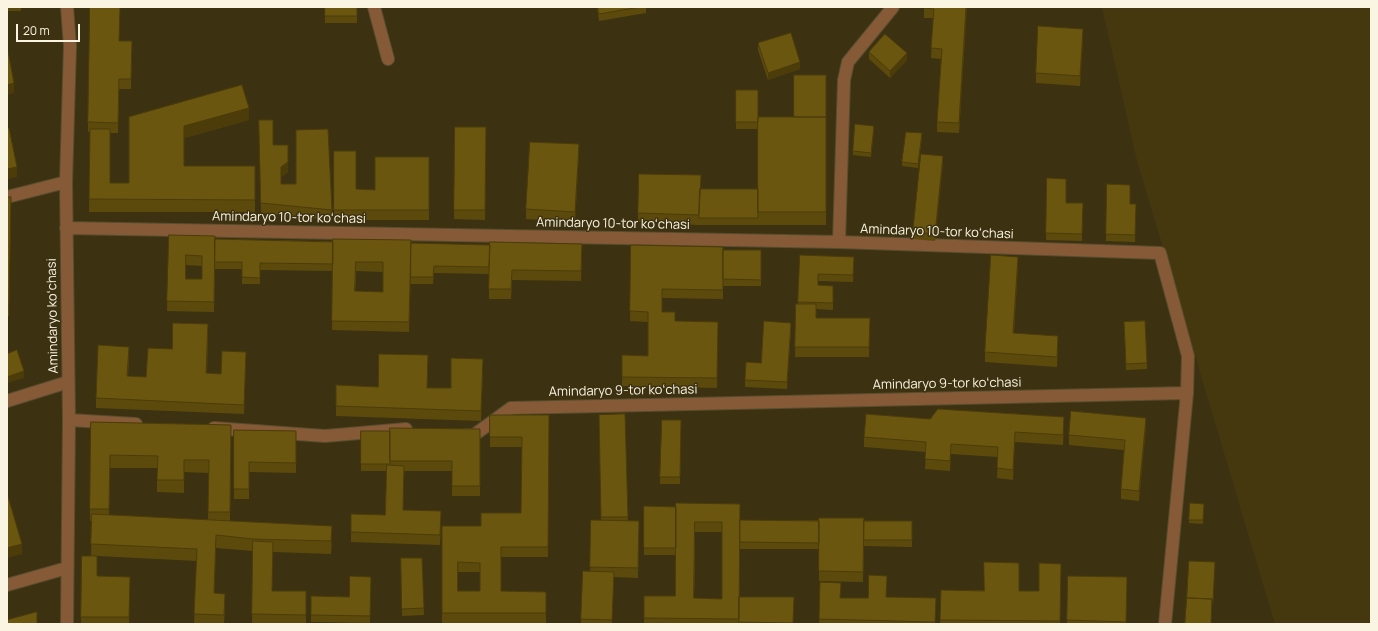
<!DOCTYPE html>
<meta charset="utf-8">
<style>
body{margin:0}
#map{position:relative;width:1378px;height:631px;overflow:hidden;background:#3c3212;font-family:Manrope,sans-serif}
canvas{display:block}
.frame{position:absolute;inset:0;border:8px solid #faf4e2;pointer-events:none}
.scale{position:absolute;left:16px;top:24px;width:64px;height:18px;box-sizing:border-box;border:2px solid #faf4e2;border-top:0;padding-left:5px;font-size:12px;line-height:14px;white-space:nowrap;color:#faf4e2;-webkit-text-stroke:3px #3c3212;paint-order:stroke}
</style>
<div id="map">
<canvas width="1378" height="631"></canvas>
<div class="frame"></div>
<div class="scale">20 m</div>
</div>
<script>
const g = document.querySelector('canvas').getContext('2d');
g.lineJoin = 'round';
function fillPath(path, color) { g.fillStyle = color; g.fill(path, 'evenodd'); }
function stroke(path, color, width, dash) { g.strokeStyle = color; g.lineWidth = width; g.lineCap = dash ? 'butt' : 'round'; g.setLineDash(dash || []); g.stroke(path); }
function label(font, color, halo, rows, align = 'center') {
  g.font = font + ' Manrope,sans-serif'; g.lineWidth = 3; g.setLineDash([]); g.textBaseline = 'middle'; g.strokeStyle = halo; g.fillStyle = color; for (const [text, x, y, turn = 0] of rows) {
    g.save(); g.translate(x, y); g.rotate((+turn || 0) * Math.PI / 180); g.textAlign = isNaN(turn) ? turn : align; if (halo) g.strokeText(text, 0, 0); g.fillText(text, 0, 0); g.restore();
  }
}
const built = new Path2D(`
 M1102,7H1371V624H1275L1136,157Z`);
const minor = new Path2D(`
 M67,7L70,46L66,182L69,420L67,624
 M374,7L388,59
 M7,197L66,182
 M66,228L839,242L1160,253L1188,356L1187,393L1165,624
 M839,242L844,80L848,62L893,7
 M7,401L68,382
 M69,420L136,424
 M214,428L325,436L406,429
 M466,435H474L511,408L1187,393
 M7,585L67,568`);
const wall = new Path2D(`
 M7,7H21V11H7Z
 M325,7H357V23H325Z
 M597,7H646V13L599,21Z
 M924,7H967L959,133L937,132V122L941,59L931,58L933,18H924Z
 M1083,39L1080,86L1036,83V73Z
 M119,41H132L131,89H119L118,133H110V183H129V117L249,120L184,138V166H255V212H89L90,132H88V122Z
 M758,43L800,69L768,80L758,50Z
 M869,52L907,60L890,78L869,59Z
 M826,75V225H699V223V225L638,222V213L701,189H758V129H736V90L758,117H794Z
 M259,120L288,172L281,177V184L332,210V220L261,213Z
 M455,127H486L485,220L454,219Z
 M874,129L871,157L853,155V151Z
 M922,137L918,168L902,166V162Z
 M334,151L356,189L375,190L429,157V220H334Z
 M579,154L575,222L526,219V209Z
 M943,163L935,241L913,239V232Z
 M1047,178L1066,203H1083L1082,241L1046,240Z
 M1107,184L1130,204H1136L1135,242L1106,241Z
 M11,197L9,316H7V198Z
 M169,235L215,239L411,243L582,254L581,281L512,280L511,299H489V274L434,273L433,284H411V268L409,332L332,330L333,271L260,270V284H242V269H215V258L214,312L167,311ZM186,265L202,266V279H186ZM356,271L383,272V292L355,291Z
 M631,245L723,250H761V286H723V299L662,298V312L675,321L718,322L717,388L622,386V355L648,356V322L630,321Z
 M800,255L854,264L853,282L818,281V285L833,286V310L816,309V318H870L869,357H795L796,304H798Z
 M1018,266L1014,333L1058,346L1057,367L985,362V352Z
 M1124,322L1147,363V369L1126,370Z
 M791,330L787,389L745,387V380L761,363Z
 M208,334L207,373L221,374L246,362L244,414L96,408V398L129,357L128,376L146,377L172,349Z
 M483,369L481,421L336,416V406L378,387L451,388Z
 M625,414L628,521H639L638,578L614,577L612,624H581V619L590,571L591,520H601L599,425Z
 M490,415H549L548,557H501V591L546,592V623H442V526H481L521,513L522,447H490ZM458,572H480V591H458Z
 M930,419L1064,427L1063,445L1015,442L1013,480L997,478L998,457L951,454L950,471L925,469L926,452L864,447V437Z
 M681,420L680,484H660V477Z
 M91,422L231,425L230,521L332,539L331,554L273,552L272,591H306V624H252L253,551L216,548L214,593L225,606L224,624H194L197,561L97,556V576L130,577L129,624H81L82,556H91L92,521H90V509ZM110,468H157V492L184,493V472L209,473L208,520L109,515Z
 M1146,427L1139,501L1121,499V489L1124,450L1069,445V435Z
 M480,429V496H452V471H404L403,510L441,521L440,545L351,542V514L385,515L387,471H361V431H390Z
 M234,430L296,431V473L249,472V499H234Z
 M1190,503L1204,504L1203,524L1189,523Z
 M644,506L740,520L912,521V547L864,546V543L863,582L819,581V549H740L739,597H794L793,624H644V596H675L676,555H644ZM695,532H722V599L694,598Z
 M401,558H422L424,615L402,616Z
 M1061,564L1060,624H940L941,590L1039,591Z
 M1068,576L1127,577L1126,624H1067Z
 M371,577L370,623L311,622V596L349,597Z
 M820,582L841,598H868L886,597L936,598L935,624H819Z`);
const shadedWall = new Path2D(`
 M966,7H967L959,133V123Z
 M1083,29V39L1080,86V76Z
 M907,53V60L890,78V71Z
 M800,62V69L768,80V73Z
 M14,83V93L7,95V85Z
 M249,108V120L184,138V126Z
 M579,144V154L575,222V212Z
 M943,156V163L935,241V234Z
 M288,162V172L281,177V167Z
 M17,167V177L7,179V169Z
 M1018,257V266L1013,343V333Z
 M791,323V330L787,389V382Z
 M208,324V334L206,383V373Z
 M1058,336V346L1057,367V357Z
 M246,352V362L244,414V405Z
 M24,371V378L7,383V377Z
 M1064,417V427L1063,445V435Z
 M1146,418V427L1139,501V491Z
 M1015,432V442L1013,480V470Z
 M951,444V454L950,471V461Z
 M332,526V539L331,554V541Z
 M216,535V548L214,606V593Z
 M22,544V554L7,558V548Z`);
const building = new Path2D(`
 M90,7H120L119,41H132L131,79H119L118,123L88,122Z
 M325,7H357V16H325Z
 M598,7H640L599,14Z
 M924,7H966L959,123L937,122L942,49L931,48L934,9L924,8Z
 M1038,26L1083,29L1080,76L1036,73Z
 M791,33L800,62L768,73L758,43Z
 M885,34L907,53L890,71L869,52Z
 M7,51H8L14,83L7,85Z
 M794,75H826V117H794Z
 M242,85L249,108L184,126V166H255V200L89,199L90,129H110V183H129V117Z
 M736,90H758V122H736Z
 M758,117H826V212H758Z
 M259,120H273V145H288V162L281,167V184H296V130L328,129L332,210L261,203Z
 M855,124L874,126L871,153L853,151Z
 M455,127H486L485,210H454Z
 M7,128H9L17,167L7,169Z
 M906,132L922,133L918,164L902,162Z
 M530,142L579,144L575,212L526,209Z
 M334,151H356V189L375,190V157H429V210H334Z
 M921,154L943,156L935,234L913,232Z
 M639,174L701,175L699,215L638,213Z
 M1047,178L1066,179V203H1083L1082,234L1046,233Z
 M1107,184L1130,185V204H1136L1135,235L1106,234Z
 M700,189H758V218H699Z
 M11,197L9,306H7V198Z
 M169,235L215,236L214,302L167,301ZM186,255L202,256V279H186Z
 M215,239L333,242V264L260,263V278L242,277V262H215Z
 M333,239L411,240L409,322L332,321ZM356,262H383V292L355,291Z
 M490,242L582,244L581,271L512,270L511,289H489Z
 M411,243L490,245L489,267L434,266L433,277H411Z
 M631,245L723,247V290L662,289V312H675V321L718,322L717,378L622,377V355L648,356V312L630,311Z
 M723,250H761V280L723,279Z
 M800,255L854,257L853,275L818,274V285L833,286V303L798,302Z
 M991,255L1018,257L1013,333L1058,336L1057,357L985,352Z
 M796,304H816V318H870L869,347H795Z
 M764,321L791,323L787,382L745,380L746,362L761,363Z
 M1145,321L1147,363L1126,364L1124,322Z
 M173,323L208,324L206,373L221,374L222,351L246,352L244,405L96,398L98,345L129,347L127,376L146,377L148,348L172,349Z
 M17,350L24,371L7,377V354Z
 M379,354L428,355L427,388H451V358L483,359L481,411L336,406V385L378,387Z
 M938,409L1064,417L1063,435L1015,432L1013,470L997,468L998,447L951,444L950,461L925,459L926,442L864,437L866,414L930,419Z
 M1071,411L1146,418L1139,491L1121,489L1125,440L1069,435Z
 M625,414L628,517H601L599,415Z
 M490,415H549L548,547H501V591L546,592V613H442V526H481V513H521L522,437H490ZM458,562L480,563V591H458Z
 M662,420H681L680,477H660Z
 M91,422L231,425L230,512H208L209,460H184V480H157L158,456L110,455L109,509H90Z
 M390,428L480,429V486H452V461H390Z
 M234,430L296,431V463L249,462V489H234Z
 M361,431H390V464H361Z
 M387,465L404,466L403,510L441,511L440,535L351,532V514L385,515Z
 M7,493L22,544L7,548Z
 M676,503L740,504L739,619L644,618V596H675ZM695,522H722V599L694,598Z
 M1190,503L1204,504L1203,520H1189Z
 M644,506L676,507V548H644Z
 M92,514L332,526L331,541L253,539L216,535L214,593L225,594L224,615L194,614L197,549L91,544Z
 M819,518H864L863,572L819,571Z
 M591,520L639,521L638,568L590,567Z
 M740,520L819,521V543L740,542Z
 M864,521H912V540H864Z
 M253,541L273,542L272,591H306V615L252,614Z
 M82,556H97V576L130,577L129,617H81Z
 M401,558H422L424,608L402,609Z
 M1189,561L1215,562L1213,602H1212V599L1187,598Z
 M984,562L1019,563V591H1039V563L1061,564L1060,621L940,620L941,590L984,591Z
 M583,571L614,572L612,620L581,619Z
 M869,575L887,576L886,597L936,598L935,622L819,619L820,582L841,583L840,598H868Z
 M350,576L371,577L370,616L311,615V596L349,597Z
 M1068,576L1127,577L1126,622L1067,620Z
 M739,597H794L793,623L739,622Z
 M1187,598L1212,599L1211,624H1185Z
 M37,612V624H7V620Z`);
const streetNames = [
 ["Amindaryo 10-tor koʻchasi",289,218,1],
 ["Amindaryo 10-tor koʻchasi",613,224,1],
 ["Amindaryo 10-tor koʻchasi",937,232,2],
 ["Amindaryo koʻchasi",53,316,-91],
 ["Amindaryo 9-tor koʻchasi",947,384,-1],
 ["Amindaryo 9-tor koʻchasi",623,391,-1]
];
fillPath(built, '#45380f');
stroke(minor, '#574d2f', 14);
stroke(minor, '#865a36', 12);
fillPath(wall, '#5c4a0d');
fillPath(shadedWall, '#4b3c0a');
fillPath(building, '#6b560f');
stroke(building, '#4b3c0a', 1);
label('13px', '#faf4e2', '#3c3212', streetNames);
</script>
